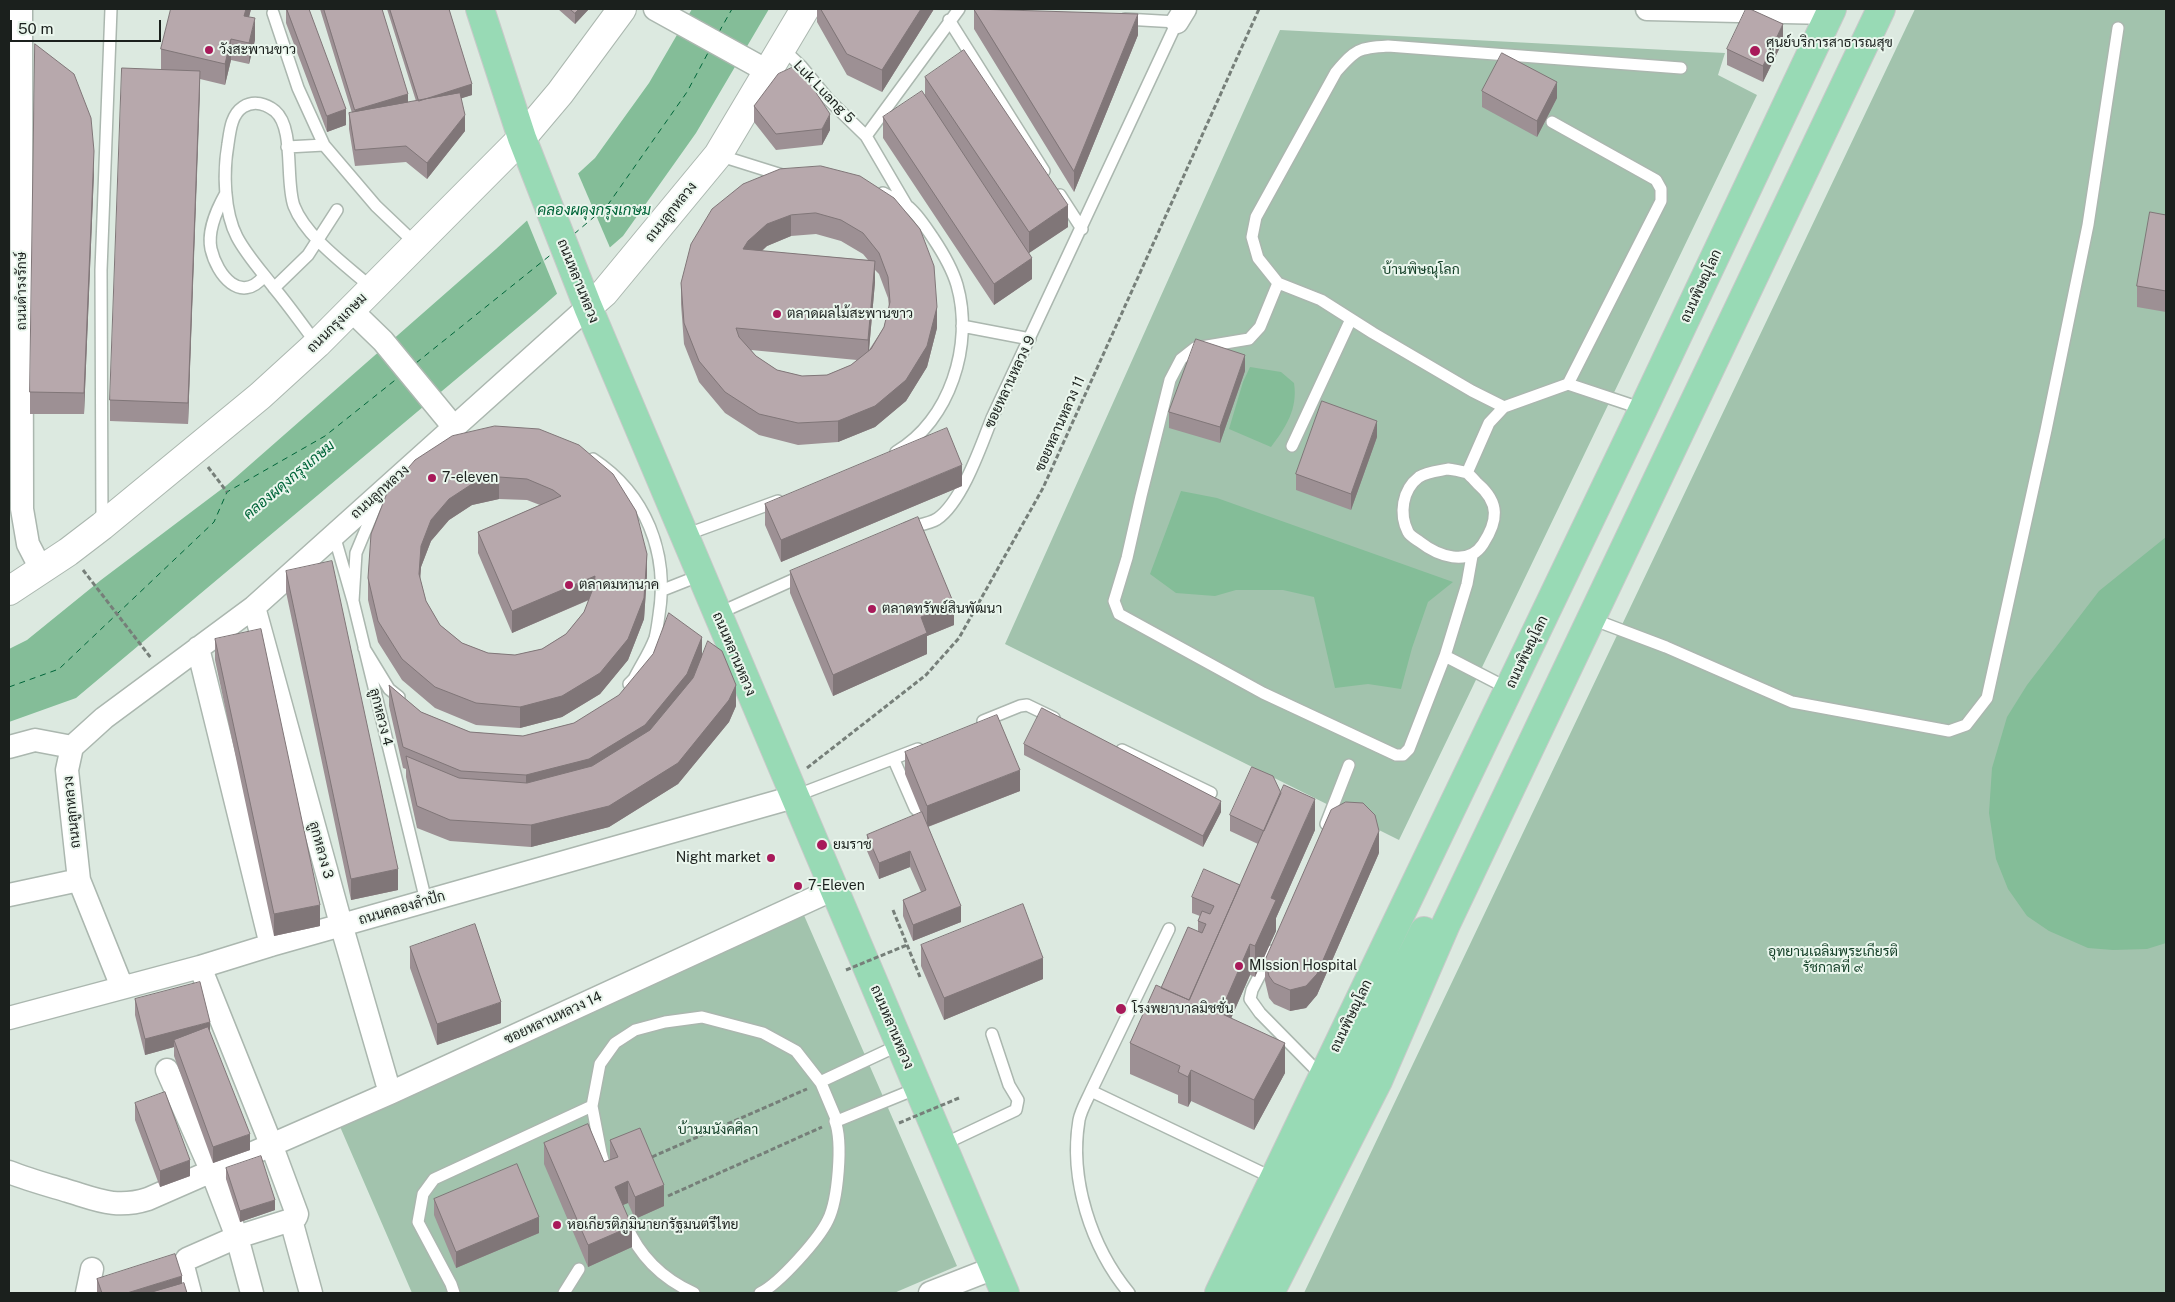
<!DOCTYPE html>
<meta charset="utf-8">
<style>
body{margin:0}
#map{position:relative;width:2175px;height:1302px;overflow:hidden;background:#dce9e0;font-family:"Public Sans",sans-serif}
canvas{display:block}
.frame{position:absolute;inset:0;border:10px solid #1b201d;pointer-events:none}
.scale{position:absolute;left:10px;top:20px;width:151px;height:22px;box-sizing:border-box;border:2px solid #1b201d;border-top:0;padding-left:6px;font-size:15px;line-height:18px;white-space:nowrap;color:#1b201d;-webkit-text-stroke:4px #eaf6ed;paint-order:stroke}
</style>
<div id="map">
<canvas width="2175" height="1302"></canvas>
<div class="frame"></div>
<div class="scale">50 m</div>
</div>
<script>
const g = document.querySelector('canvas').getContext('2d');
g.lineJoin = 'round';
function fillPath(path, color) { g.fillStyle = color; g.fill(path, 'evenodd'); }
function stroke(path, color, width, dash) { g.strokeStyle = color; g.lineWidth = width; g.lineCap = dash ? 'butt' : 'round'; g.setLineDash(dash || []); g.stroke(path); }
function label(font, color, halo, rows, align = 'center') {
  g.font = font + ' "Public Sans",Sarabun,sans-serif'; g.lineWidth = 4; g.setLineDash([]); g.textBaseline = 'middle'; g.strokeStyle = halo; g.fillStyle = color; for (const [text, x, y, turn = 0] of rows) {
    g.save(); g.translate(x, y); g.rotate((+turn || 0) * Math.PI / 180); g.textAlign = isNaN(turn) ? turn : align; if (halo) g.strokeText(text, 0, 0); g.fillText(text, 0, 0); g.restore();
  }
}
const green = new Path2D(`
 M1915,9H2166V1293H1304Z
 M1280,30L1725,53L1718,75L1757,95L1399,840L1005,644Z
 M803,913L957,1266L894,1293H412L338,1122Z`);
const water = new Path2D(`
 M692,9H769L696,133L623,236L535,313L76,698L9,722V649L27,640L101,580L227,485L496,249L595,158L649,83Z
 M1250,367L1281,372L1294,383C1298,409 1286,427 1271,447L1229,429L1243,382Z
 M1181,491L1217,498L1453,582L1428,602L1412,648L1401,689L1368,684L1335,688L1314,597L1283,590H1236L1215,596L1176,593L1150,574Z
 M2166,537V943L2147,949L2113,950L2088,948L2049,931L2027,916L2008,889L1996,859L1989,813L1992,768L2007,717L2027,685L2099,591Z`);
const pier = new Path2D(`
 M577,171L611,250L558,296L526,218Z`);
const ferry = new Path2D(`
 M719,32L732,9
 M574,234L607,206L687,92L709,51
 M416,363L553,253
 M9,687L59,669L214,522L227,492L325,436L399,377`);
const path = new Path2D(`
 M208,467L227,492
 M83,570L151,658
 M807,768L926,675L959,638L1043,488L1259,9
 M893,910L920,977
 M652,1157L807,1089
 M668,1196L822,1127`);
const service = new Path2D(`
 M273,13L298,88L324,145L376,206L416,244
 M949,20L1044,171
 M782,48L801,66L828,99L866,136L907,206
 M1552,122L1656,180L1661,189V201L1568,384
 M866,136L959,9
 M287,147L324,145
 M718,155L785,176
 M226,193C217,209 207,230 211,249C217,275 241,305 264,276
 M883,193C891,197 900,201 907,206C917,213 926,228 933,238C943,253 952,268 957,285C974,344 950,421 896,452
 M1060,195L1082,229
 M1278,283L1321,300L1373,333L1472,391L1504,407
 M274,288L308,255L337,210
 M962,326L1030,339
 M317,344C303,326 290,307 275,289C263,273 247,256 237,237C224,212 223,172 228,144C230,131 231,115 243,107C254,100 266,104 275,111C295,128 285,181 294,206C306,237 347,266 372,288
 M1292,446L1351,319
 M593,459C646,494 669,553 659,615C658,622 657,631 655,638C650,652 641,665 634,679L629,684
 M1448,469C1454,470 1462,471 1467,473C1471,476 1475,481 1478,484C1500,503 1498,521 1483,544C1468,567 1438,556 1420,542C1416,539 1410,536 1408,532C1399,514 1402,490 1419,477C1427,472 1439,471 1448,469Z
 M1467,473L1489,423L1504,407L1568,384L1643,409
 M102,522L101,270L111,9
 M908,528C917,525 929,524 937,519C962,502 981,446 992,418L1177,22L1125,19
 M334,535L353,601L426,901
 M685,535L778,501
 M663,590L701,575
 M353,601L356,553L376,505
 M717,614L804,575
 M1592,619L1666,647L1792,702L1949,731L1966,725L1987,698L2046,430L2088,225L2118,28
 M364,648L389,689L399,697
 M1445,656L1467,584L1472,556
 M1509,689L1445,656L1409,749L1403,755H1396L1263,693L1119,614L1114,601L1127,558L1141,496L1170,380L1181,359L1195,348L1249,339L1260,327L1278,283L1258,258L1252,237L1256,217L1336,72C1356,49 1358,48 1388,46L1681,68
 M983,721L1020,706L1027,705L1054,718
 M1122,750L1211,793
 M894,760L915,808L919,812L934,814
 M795,796L918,749
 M1326,824L1349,765
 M1169,929L1091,1091L1273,1178
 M1272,951L1252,990L1250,999L1260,1013L1322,1076
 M820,1082L899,1045
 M1091,1091C1087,1100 1081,1110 1079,1120C1069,1179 1091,1247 1129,1293
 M837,1121L918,1088
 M942,1145L1016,1110L1018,1100L1009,1085L992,1034
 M606,1171L601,1153L592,1106L600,1064L615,1043L635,1030L665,1022L702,1017L763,1033L796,1051L821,1083L837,1121H835C843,1142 838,1200 828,1220C819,1239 779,1284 760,1293
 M626,1224C639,1256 663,1279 694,1293
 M454,1293L451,1284L418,1222L423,1194L434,1179L592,1106
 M564,1293L579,1269`);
const minor = new Path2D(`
 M21,9L22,509L28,544L41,569
 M655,9L769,72
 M1647,9L1830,13
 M1177,22L1185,9
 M351,310L383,341L453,426
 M254,607L341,924L390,1093
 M198,648L271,945
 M9,747L35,740L72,747
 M9,895L79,880
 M122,987L79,880L67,770L72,747L104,718L254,607L588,307
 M9,1018L200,967L271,945L794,797
 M167,1070L212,1172L237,1237L252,1293
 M9,1172C29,1180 48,1185 68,1191C98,1200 116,1209 148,1199L390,1093L834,889
 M291,1220L311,1293
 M87,1293L92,1269
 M190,1293L183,1266L187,1259L237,1237L291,1220L296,1217L297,1214L271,1144L200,967
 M930,1293L994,1268`);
const tertiary = new Path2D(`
 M588,307L604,293L718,155L805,9`);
const secondary = new Path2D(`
 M9,591L68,552L102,526L260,396L317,344L522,138L560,93L622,9`);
const primary = new Path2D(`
 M480,9L522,138L588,307L1005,1293
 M1219,1293L1643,409L1832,9
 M1247,1293L1424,931
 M1270,1293L1378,1081L1446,924L1881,9`);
const pathBridge = new Path2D(`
 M846,970L907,945
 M899,1123L959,1098`);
const wall = new Path2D(`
 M171,9H251L249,17L255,40L249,64L231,60L225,85L200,79L188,424L110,421V400L161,69V49Z
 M286,9H309L346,125L327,132L286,23Z
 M320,9H382L408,102L416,101L387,9H449L472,95L461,98L465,131L427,179L406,162L355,166L349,129V113H352Z
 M558,9H589L575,24Z
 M817,9H934L882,92L847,75L817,22Z
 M974,9L1138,35L1074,192L974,29Z
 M1783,41L1763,82L1727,65V49Z
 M925,77L1068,227L1029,253L1032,279L994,305L883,138V117L925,96Z
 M1482,91L1557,98L1537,137L1482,107Z
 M754,106L830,130L822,145L776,150L754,122Z
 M821,166L937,328L927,367L906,401L875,427L838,442L798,445L759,435L725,413L699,382L684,344L681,304V283ZM816,234L841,241L863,254L868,260L762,251L767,246L791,236ZM875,270L879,274L888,298L889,307L884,327L869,350L875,282ZM751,350L857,360L851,365L827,375L802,376L777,370L756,356Z
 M94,172L84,414H30V392Z
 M2166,215V312L2137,307V286Z
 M1245,371L1220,443L1169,428V412Z
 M495,426L647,575L644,619L628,660L600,694L562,717L520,728L476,725L435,708L402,680L378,642L368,600V578ZM499,499L527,500L540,505L478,532V553L512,633L589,600L584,612L566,634L542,649L515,655L488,653L462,643L440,625L426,601L420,578L421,567L431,541L449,520L472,505Z
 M1377,437L1351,510L1296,490V474Z
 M962,486L781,562L765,525V504Z
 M286,571L398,890L351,900L286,592Z
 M790,571L954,625L927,636V654L833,696L790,593Z
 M215,639L320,926L274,936L215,660Z
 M702,657L736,706L729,722L678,784L609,827L531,847L450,841L417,828L406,777V769L403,768L389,706V685L421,712L470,732L523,736L574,723Z
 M1024,744L1221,812L1203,847L1024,755Z
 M905,752L1020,791L928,827L961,922L913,941L903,916V900L921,892L910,867L879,879L867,851V835L921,813L905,774Z
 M1281,793L1315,830L1276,918V931L1255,977L1250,975L1231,1018L1285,1073L1254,1130L1191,1101L1188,1107L1178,1103V1095L1130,1074V1043L1161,988L1198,931V921L1200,916L1192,913V897L1240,885L1258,844L1230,831V815Z
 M1379,853L1317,995L1306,1008L1290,1011L1274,1004L1269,998L1265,981V960Z
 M921,945L1043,979L944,1020L921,966Z
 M410,947L501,1023L437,1045L410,968Z
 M135,999L210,1033L250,1150L213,1163L174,1056V1047L145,1055L135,1015Z
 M135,1103L190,1176L160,1187L135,1120Z
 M610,1140L664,1206L635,1219L628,1203L623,1205L632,1247L588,1267L544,1164V1143L604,1162L610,1160Z
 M226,1168L275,1210L240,1222L226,1179Z
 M434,1199L539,1233L456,1268L434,1215Z
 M97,1279L182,1284L187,1293H97Z`);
const shadedWall = new Path2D(`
 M246,9H251L244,37V16Z
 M579,9H589L575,24V13Z
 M921,9H934L882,92V70Z
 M1138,14V35L1074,192V171Z
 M255,18V40L249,64V43Z
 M1783,24V41L1763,82V66Z
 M231,39V60L225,85V64Z
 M200,71V92L188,424V403Z
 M1557,82V98L1537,137V121Z
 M472,84V95L419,112V101Z
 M408,94V105L355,121V110Z
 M346,109V125L327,132V116Z
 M830,114V130L822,145V129Z
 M465,115V131L427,179V163Z
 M94,151V172L84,414V393Z
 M1068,205V227L1029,253V232Z
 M791,215V236L767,246L748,262L743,249L748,241L767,224Z
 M1032,258V279L994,305V284Z
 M875,261V282L868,361V340Z
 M937,307V328L927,367L906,401L875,427L838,442V421Z
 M1245,355V371L1220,443V427Z
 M1377,421V437L1351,510V494Z
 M962,465V486L781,562V540Z
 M499,477V499L472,505L449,520L431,541L421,567L419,595V574L421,546L431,520L449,499L472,484Z
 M647,554V575L644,619L628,660L600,694L562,717L520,728V707Z
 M595,576V597L512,633V611Z
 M954,604V625L927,636V654L833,696V675L921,617Z
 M702,637V658L687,696L645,746L526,796V775Z
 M736,685V706L729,722L678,784L609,827L531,847V825Z
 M1020,770V791L927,827V806Z
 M1315,799V830L1276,918V931L1255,977V946L1271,898Z
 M1221,801V812L1203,847V836Z
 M1379,831V853L1317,995L1306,1008L1290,1011V990Z
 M910,851V867L879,879V863Z
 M398,869V890L351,900V879Z
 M320,905V926L274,936V914Z
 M961,906V922L913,941V925Z
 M1250,944V975L1220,1044V1013Z
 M1043,958V979L944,1020V998Z
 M501,1002V1023L437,1045V1024Z
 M210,1022V1038L174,1040V1047L145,1055V1039Z
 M1285,1043V1073L1254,1130V1100Z
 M1191,1070V1101L1188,1107V1077Z
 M250,1134V1150L213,1163V1147Z
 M190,1160V1176L160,1187V1171Z
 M628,1181V1203L615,1208V1187Z
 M664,1185V1206L635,1219V1197Z
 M275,1200V1210L240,1222V1211Z
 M539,1217V1233L456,1268V1252Z
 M632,1226V1247L588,1267V1245Z
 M182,1276V1292L177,1293H127Z`);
const building = new Path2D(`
 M171,9H246L244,16L255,18L249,43L231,39L225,64L161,49Z
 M287,9H309L346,109L327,116Z
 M324,9H382L408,94L355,110Z
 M390,9H449L472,84L419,101Z
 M570,9H579L575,13Z
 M821,9H921L882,70L847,54Z
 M974,9L1138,14L1074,171Z
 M1746,9H1750L1783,24L1763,66L1727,49Z
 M35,44L74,74L91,118L94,151L84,393L30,392Z
 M964,50L1068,205L1029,232L925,77Z
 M1502,53L1557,82L1537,121L1482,91Z
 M798,65L830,114L822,129L776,134L754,106L778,74Z
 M122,68L200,71L188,403L110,400Z
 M922,91L1032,258L994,284L883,117Z
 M460,93L465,115L427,163L406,146L355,150L349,113Z
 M821,166L860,176L894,198L920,229L934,266L937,307L927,346L906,380L875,406L838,421L798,423L759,414L725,392L699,361L684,323L681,283L691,244L712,209L743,184L780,169ZM816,213L841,220L863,233L879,253L888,277L890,302L884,327L871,349L851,365L827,375L802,376L777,370L756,356L739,337L736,328L868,340L875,261L743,249L748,241L767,224L791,215Z
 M2150,212L2166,215V291L2137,286Z
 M1196,339L1245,355L1220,427L1169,412Z
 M1322,401L1377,421L1351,494L1296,474Z
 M495,426L539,429L579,445L613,474L636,511L647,554L644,598L628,639L600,673L562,696L520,707L476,703L435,687L402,659L378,621L368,578L371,534L387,493L415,460L452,436ZM499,477L527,479L553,490L561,496L478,532L512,611L595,576L594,586L584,612L566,634L542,649L515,655L488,653L462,643L440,625L426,601L419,574L421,546L431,520L449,499L472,484Z
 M947,428L962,465L781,540L765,504Z
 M918,517L954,604L921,617L927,633L833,675L790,571Z
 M332,561L398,869L351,879L286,571Z
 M669,613L702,637L687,674L645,725L589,759L526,775L461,771L403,747L389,685L421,712L470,732L523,736L574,723L619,695L653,654Z
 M261,629L320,905L274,914L215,639Z
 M708,641L722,651L736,685L729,700L678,763L609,806L531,825L450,820L417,806L406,756L459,778L527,783L592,766L650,730L693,678Z
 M1042,708L1221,801L1203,836L1024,744Z
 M997,715L1020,770L927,806L905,752Z
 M1252,767L1273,776L1281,793L1264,831L1230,815Z
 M1284,785L1315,799L1271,898L1276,900L1255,946L1250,944L1220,1013L1285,1043L1254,1100L1191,1070L1188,1077L1178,1072L1180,1066L1130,1043L1156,985L1189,1000Z
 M1346,802L1363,803L1375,815L1379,831L1317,974L1306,986L1290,990L1274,983L1269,976L1265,960L1331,810Z
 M922,812L961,906L913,925L903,900L926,890L910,851L879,863L867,835Z
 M1204,869L1240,885L1189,1000L1161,988L1188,927L1202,933L1206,924L1198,921L1202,911L1210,914L1214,906L1192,897Z
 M1023,904L1043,958L944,998L921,945Z
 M475,924L501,1002L437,1024L410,947Z
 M200,982L210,1022L145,1039L135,999Z
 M208,1027L250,1134L213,1147L174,1040Z
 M165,1092L190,1160L160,1171L135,1103Z
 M588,1124L604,1162L618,1157L610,1140L640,1128L664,1185L635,1197L628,1181L615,1187L632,1226L588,1245L544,1143Z
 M261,1156L275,1200L240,1211L226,1168Z
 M517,1164L539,1217L456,1252L434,1199Z
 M175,1254L182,1276L127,1293H102L97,1279Z
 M184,1283L187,1293H149Z`);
const markers = [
 [209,50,5,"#a81a5a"],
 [1755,51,6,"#a81a5a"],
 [777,314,5,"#a81a5a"],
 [432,478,5,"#a81a5a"],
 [569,585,5,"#a81a5a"],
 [872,609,5,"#a81a5a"],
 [822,845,6,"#a81a5a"],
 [771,858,5,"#a81a5a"],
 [798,886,5,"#a81a5a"],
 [1239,966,5,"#a81a5a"],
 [1121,1009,6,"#a81a5a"],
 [557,1225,5,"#a81a5a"]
];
const poiNames = [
 ["ศูนย์บริการสาธารณสุข",1766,43],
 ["6",1766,59],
 ["วังสะพานขาว",219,50],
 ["ตลาดผลไม้สะพานขาว",787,314],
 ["7-eleven",442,478],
 ["ตลาดมหานาค",579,585],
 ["ตลาดทรัพย์สินพัฒนา",882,609],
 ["ยมราช",833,845],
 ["Night market",761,858,"right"],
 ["7-Eleven",808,886],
 ["MIssion Hospital",1249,966],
 ["โรงพยาบาลมิชชั่น",1132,1009],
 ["หอเกียรติภูมินายกรัฐมนตรีไทย",567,1225]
];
const streetNames = [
 ["Luk Luang 5",824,92,46],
 ["ถนนลูกหลวง",671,212,-51],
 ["ถนนหลานหลวง",578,281,68],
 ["ถนนพิษณุโลก",1701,286,-65],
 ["ถนนดำรงรักษ์",22,291,-90],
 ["ถนนกรุงเกษม",337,323,-45],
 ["ซอยหลานหลวง 9",1010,382,-65],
 ["ซอยหลานหลวง 11",1060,424,-66],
 ["ถนนลูกหลวง",380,492,-42],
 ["ถนนพิษณุโลก",1527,652,-64],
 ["ถนนหลานหลวง",734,654,67],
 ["ลูกหลวง 4",381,717,76],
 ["ถนนลูกหลวง",72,812,-96],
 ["ลูกหลวง 3",321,850,75],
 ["ถนนคลองลำปัก",402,908,-16],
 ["ถนนพิษณุโลก",1351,1016,-64],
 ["ซอยหลานหลวง 14",553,1018,-25],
 ["ถนนหลานหลวง",892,1027,67]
];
const parkNames = [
 ["บ้านพิษณุโลก",1421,270],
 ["อุทยานเฉลิมพระเกียรติ",1833,952],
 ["รัชกาลที่ ๙",1833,968],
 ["บ้านมนังคศิลา",718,1130]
];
const waterNames = [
 ["คลองผดุงกรุงเกษม",594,210],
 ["คลองผดุงกรุงเกษม",289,480,-40]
];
fillPath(green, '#a2c3ad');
fillPath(water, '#84bd98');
fillPath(pier, '#dce9e0');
stroke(ferry, '#006539', 1, [6, 5]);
stroke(service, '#abb7af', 14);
stroke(minor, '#abb7af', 25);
stroke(tertiary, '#abb7af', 30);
stroke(secondary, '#abb7af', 30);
stroke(primary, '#c8c9c9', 30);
stroke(path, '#767f79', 3, [5, 2.5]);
stroke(service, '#fff', 11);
stroke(minor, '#fff', 22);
stroke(tertiary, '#fff', 28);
stroke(secondary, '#fff', 28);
stroke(primary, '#98dab5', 28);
stroke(pathBridge, '#767f79', 3, [5, 2.5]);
fillPath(wall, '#9d9094');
fillPath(shadedWall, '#807678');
fillPath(building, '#b7a8ac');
stroke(building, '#807678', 1);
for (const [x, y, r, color] of markers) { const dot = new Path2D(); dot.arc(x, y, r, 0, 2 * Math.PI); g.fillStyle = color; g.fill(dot); stroke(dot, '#eaf6ed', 2); }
label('14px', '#1b201d', '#eaf6ed', poiNames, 'left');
label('14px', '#1b201d', '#eaf6ed', streetNames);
label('14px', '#144028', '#eaf6ed', parkNames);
label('italic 15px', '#006539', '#eaf6ed', waterNames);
</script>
